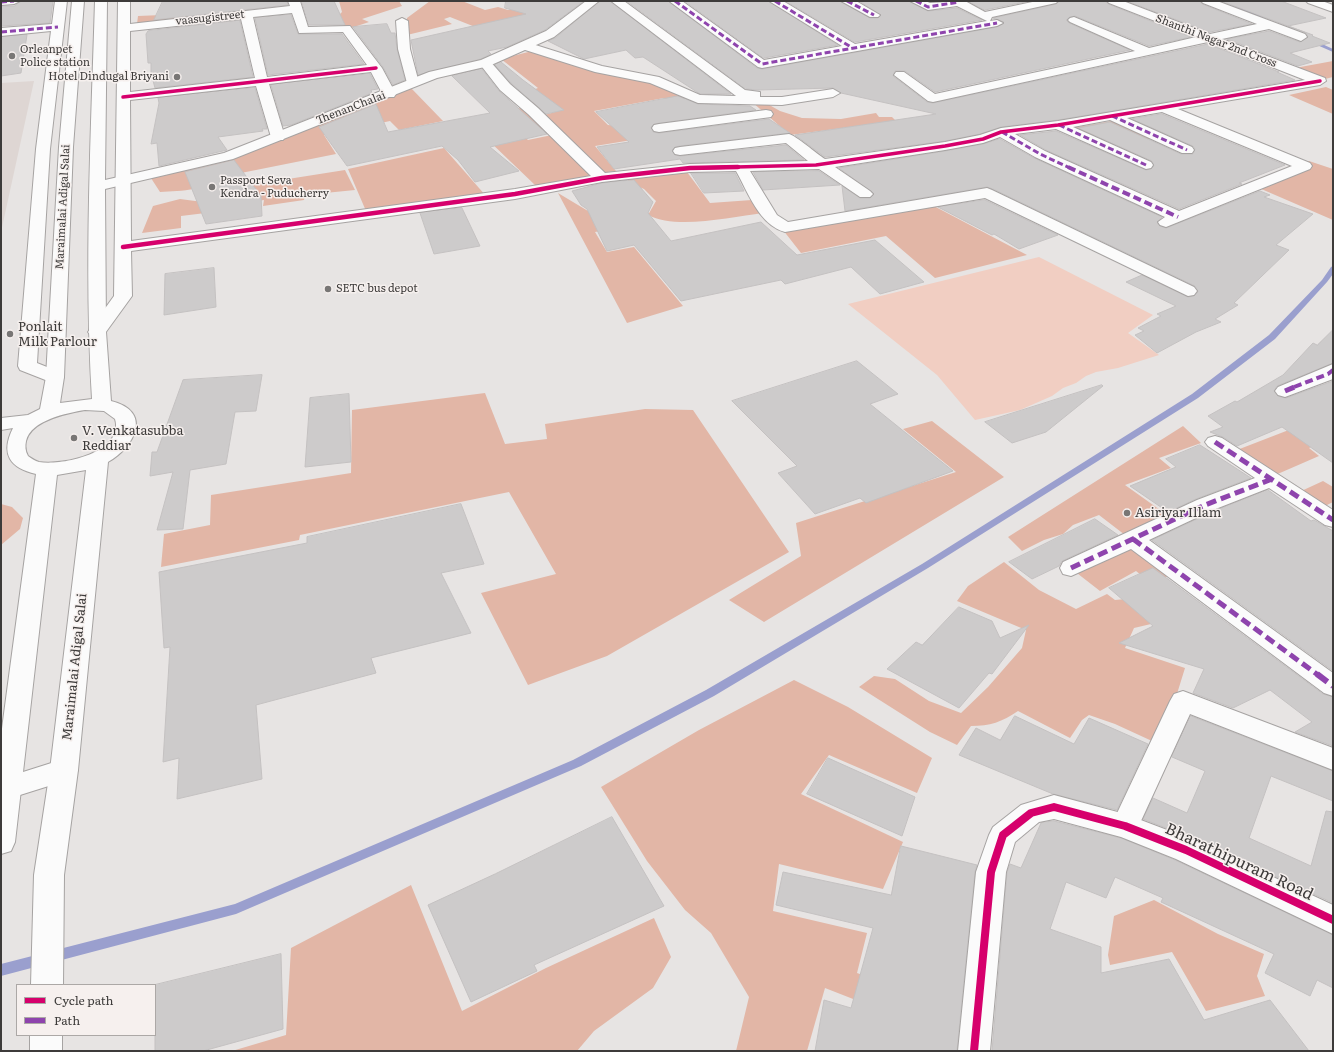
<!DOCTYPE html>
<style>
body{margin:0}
#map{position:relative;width:1334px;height:1052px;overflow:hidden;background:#e7e4e3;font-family:Literata,serif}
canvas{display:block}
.frame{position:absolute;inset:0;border:2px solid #3d3b3a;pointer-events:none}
.legend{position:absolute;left:16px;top:984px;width:140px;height:52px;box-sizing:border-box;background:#f6f0ee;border:1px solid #aca8a6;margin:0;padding:5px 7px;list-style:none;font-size:12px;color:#3d3b3a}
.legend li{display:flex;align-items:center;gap:8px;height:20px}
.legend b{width:20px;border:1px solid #aca8a6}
</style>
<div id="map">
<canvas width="1334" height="1052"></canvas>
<div class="frame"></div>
<ul class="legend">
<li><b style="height:5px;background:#d6006c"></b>Cycle path</li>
<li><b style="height:5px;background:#8e44ad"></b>Path</li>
</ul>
</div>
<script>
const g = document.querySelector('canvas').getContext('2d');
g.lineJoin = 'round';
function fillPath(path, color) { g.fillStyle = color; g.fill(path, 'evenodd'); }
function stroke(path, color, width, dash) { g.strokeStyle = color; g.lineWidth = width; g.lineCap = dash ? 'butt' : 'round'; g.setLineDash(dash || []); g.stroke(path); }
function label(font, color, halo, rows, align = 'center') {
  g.font = font + ' Literata,serif'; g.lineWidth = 3; g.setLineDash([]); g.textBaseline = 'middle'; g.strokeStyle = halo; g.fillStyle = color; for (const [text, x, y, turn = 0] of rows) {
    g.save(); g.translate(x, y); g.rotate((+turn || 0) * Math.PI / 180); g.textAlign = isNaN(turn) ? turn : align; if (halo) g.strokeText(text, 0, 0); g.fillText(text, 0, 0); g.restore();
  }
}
const built = new Path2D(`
 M34,81L1,232V83Z`);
const green = new Path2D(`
 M1039,257L1153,315L1128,333L1159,355L1118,368L1096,372L1086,376L1076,383L1063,388L1052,396L1020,410L975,420L937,375L848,304Z`);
const forest = new Path2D(`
 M339,1H399L402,6L362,19L369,22L351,28L344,26L339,15L342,12Z
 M430,1H462L485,10L498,7L508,10L524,7L533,12L503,38L450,17L444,19L452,24L407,35V18Z
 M186,14L189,19L137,24L138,16Z
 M536,50L620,73L692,97L669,103L664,98L594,111L608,125L618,126L632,140L595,146L616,171L599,173L541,116L558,111L553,106L535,110L527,103L540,101L530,91L538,88L501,59Z
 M1333,61V77L1325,79L1295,68Z
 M1326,87L1333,90V114L1289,95Z
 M411,88L443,121L399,130L390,121L324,135L336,154L226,176C208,190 182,191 160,192L149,175L231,157Z
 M752,102H764L780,111L802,118L841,119L876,113L879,117H892L896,121L790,135Z
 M526,107L549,128L522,134L528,140L552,135L593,175L536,186L486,138V115Z
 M1117,120L1155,137L1140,143L1110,130L1087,138L1067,129Z
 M444,148L486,196L366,211L348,169Z
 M1309,161L1333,169V220L1259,188Z
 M345,170L355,190L305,195L304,200L263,206L264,200L252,202L250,185Z
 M687,172L710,203L752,200L763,213C731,217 676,230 648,215L656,201L644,189L628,182V177Z
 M247,192L230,210L181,216V228L142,233L153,206L180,199L195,201Z
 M558,193L598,217L622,227L595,232L607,252L634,247L683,306L627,323Z
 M930,204L1027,255L935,278L886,236L801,253L783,230Z
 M485,393L505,444L547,439L545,424L645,409L693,410L789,552L607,656L528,685L481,593L556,574L509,492L300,535L299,540L161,567L164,534L210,525L211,495L351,473L352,410Z
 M932,421L1004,477L764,622L729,600L801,556L796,523L956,472L903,429Z
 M1312,421L1333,439L1309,448L1319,456L1273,476L1237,450Z
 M1183,426L1201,443L1159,458L1171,468L1125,485L1170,517L1125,535L1099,515L1073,525L1063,534L1044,540L1022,551L1008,537Z
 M1323,481L1333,487V502L1319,509L1297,493Z
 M1,504L12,507L23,518L20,529L1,545Z
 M1132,544L1174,573L1152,584L1136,571L1100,591L1073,570Z
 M1004,562L1039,590L1076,609L1107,594L1115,600L1137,598L1151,624L1134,628L1125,648L1185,668L1176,697L1152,741L1115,724L1089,715L1082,720L1070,738L1018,711C1002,722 990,726 971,726L957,745L930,732L859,687L874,676L895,679L929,701L961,713L988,687L1022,648L1026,630L957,601L968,586Z
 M794,680L848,707L932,758L917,793L829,755L801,794L903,842L883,889L779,864L773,911L867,933L857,973L897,987L894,1015L825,988L807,1051H736L749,997L711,933L685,910L647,861L601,787L699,730Z
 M411,885L462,1011L546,968L654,918L671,957L653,988L594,1031L577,1051H232L286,1035L291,948Z
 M1154,900L1218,934L1264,954L1257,976L1265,996L1206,1011L1172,952L1110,965L1108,955L1114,916Z`);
const stream = new Path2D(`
 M1224,1H1230L1272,22L1268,23Z
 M1292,32H1296L1333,49V52L1292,34Z
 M1333,266V274L1327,282L1275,339L1198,398L928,568L714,696L581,766L236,914L1,976V964L235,904L573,760L706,690L922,564L1192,394L1269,335L1322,280L1331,267Z`);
const building = new Path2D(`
 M21,1H53L50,23L1,26V6H14Z
 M163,1H287L288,5L154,20Z
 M302,1H334L345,25H309Z
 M506,1H584L545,30L507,47L488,51L491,54L481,59L418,75L411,40L526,14L505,8Z
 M600,1H610L731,94H700L643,57L635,58L626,50L584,59L548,41L555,38Z
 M627,1H668L757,68L762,69L997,27L1004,22L993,18L1056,4L1060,1H1106L1108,4L1191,37L1149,46L1075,16L1070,17L1066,20L1069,23L1130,50L935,92L905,71H895L893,76L927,102L933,103L1208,44L1279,72H1277L1295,80L1058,120L1001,127L980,134L945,141L825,157L795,135L936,114L841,93L833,88L758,90L746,89Z
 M685,1H768L838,45L764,58Z
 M786,1H840L870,18H878L881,15L859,1H909L928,11L957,8L982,20L855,42Z
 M968,1H1030L985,10Z
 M1127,1H1200L1202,4L1252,24L1210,32Z
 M1221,1H1281L1326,18L1288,26L1313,35L1312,36L1330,43L1290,53L1312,62L1298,66L1227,39L1269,31L1300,42L1308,37L1306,33Z
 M291,15L298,34H342L364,64L268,75L255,18Z
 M240,21L253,77L155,88L151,73V63H148L146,34L148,31Z
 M387,24L391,33H395L397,49L405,80L393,85L383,67L353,27Z
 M27,35L21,73L1,76V37Z
 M501,62L523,80L564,110L546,114L511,83L495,65Z
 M482,69L499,91L547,134L490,147L519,171L475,182L458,160L442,146L347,166L319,127L376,104L388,132L490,113L452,76Z
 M370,74L378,89L371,90L372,93L291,125L283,126L271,85Z
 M255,88L267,129H262L263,131L218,137L227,150L159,166L157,143L151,144L159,103L158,98Z
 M678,96L698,104L750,106L756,110L654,124L651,127L653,132L659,133L769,119L790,133L680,146L675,147L672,150L675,155L680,156L786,145L804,160L683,163L680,159L614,169L597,147L629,142L596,112Z
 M1162,114L1285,165L1239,183L1242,184L1179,209L1046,150L1020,135L1056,131L1146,170L1151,169L1154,166L1152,161L1078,128L1110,122L1181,154H1193L1195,149L1193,146L1132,119Z
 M1000,139L1034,158L1162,217L1157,223L1160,226L1166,228L1260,191L1270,195L1264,197L1313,214L1276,245L1289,250L1234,303L1238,305L1215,319L1221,322L1196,332L1157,353L1135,335L1144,331L1138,328L1161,316L1157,314L1176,306L1126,282L1142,275L1188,297L1194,296L1198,292L1195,286L993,189L987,187L845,211L842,186L860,198H870L874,194L839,168L945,151L983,144Z
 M234,160L261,196L262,216L206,224L185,172Z
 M819,171L840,185L763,190L753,172Z
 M691,173H735L744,191L704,193Z
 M634,180L653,202L648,213L671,241L761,222L797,255L875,240L924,282L880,294L851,267L785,284L781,280L681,301L634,245L607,251L587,209L581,205L572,191L602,183Z
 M985,200L1058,235L1019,249L994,234L992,235L938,207Z
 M462,208L480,246L434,254L420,213Z
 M214,268L216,307L164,315L165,274Z
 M1333,330V363L1277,386L1274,391L1278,396L1286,398L1333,381V463L1282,427L1237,446L1223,437L1210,432L1223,427L1208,416L1235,401L1237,402L1283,375L1313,343L1317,345Z
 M857,361L898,394L870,404L953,471L866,503L860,498L815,514L778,473L797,466L732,401Z
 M262,375L256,411L235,412L226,464L190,470L183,529L157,530L173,472L150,476L152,452H157L183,380Z
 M1102,385L1103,386L1046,432L1012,443L985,422Z
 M349,394L351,462L305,467L310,398Z
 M1200,445L1251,478L1196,499L1168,512L1130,486L1176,467L1166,459Z
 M1268,490L1311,521L1314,520L1333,531V671L1152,540L1214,511Z
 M461,504L484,564L441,573L471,633L371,658L376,673L256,705L262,779L177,799L179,758L163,762L170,647L164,648L159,572L307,543V537Z
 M1095,519L1118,535L1062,561L1059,566L1032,579L1009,562Z
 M1153,568L1323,694L1333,697V746L1295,732L1312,722L1270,690L1233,708L1193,693L1204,669L1119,643L1153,626L1109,588Z
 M959,607L992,621L1000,638L1029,625L992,674L989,673L959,708L887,669L916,642L922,645Z
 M1015,716L1074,744L1089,718L1148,744L1117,810L1053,794L959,755L976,728L1000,740Z
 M1191,716L1333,771V801L1271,776L1249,838L1311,866L1326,811L1333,812V903L1197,840L1143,819L1153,798L1187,813L1205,771L1172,757Z
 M828,758L915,797L902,836L807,794Z
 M612,817L664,906L534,965L537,971L471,1002L428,905L495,874Z
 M1054,821L1121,838L1175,860L1333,935V988L1317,980L1310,996L1265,973L1274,954L1161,902L1163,898L1115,877L1106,898L1066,882L1050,929L1101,947V973L1169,959L1204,1020L1270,1000L1309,1051H992L1007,872L1010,864L1021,868L1041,823Z
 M901,846L977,865L975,872L957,1051H815L824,1000L851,1008L873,928L776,905L783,872L891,895Z
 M281,954L283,1029L203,1051H155V985Z`);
const street = new Path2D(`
 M1,1H20L14,4L1,5Z
 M55,1H67L50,149L37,363L62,373L64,377L62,381L55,383L48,381L20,370L18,366L36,149L51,31L1,36V28L52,24Z
 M118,1H130V24L290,6L288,1H300L308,27L350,26L382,68L396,94L394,97H384L371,72L269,84L285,137L283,140H273L271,137L256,86L130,100L131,241L515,189L591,176L528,114L500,90L479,63L485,59L489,60L510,84L538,108L605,173L690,164L808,161L786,143L680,155L675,154L673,151L675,148L680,147L789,134C795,135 817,154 825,159L945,142L980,135L1001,128L1058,121L1305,80L1208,42L933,102L928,101L894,75L896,72H904L935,94L1135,51L1070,22L1068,20L1070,18L1074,17L1149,48L1196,37L1109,3L1107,1H1123L1210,34L1257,24L1203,3L1201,1H1217L1305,34L1307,37L1301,41L1269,29L1222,39L1325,78L1326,81L1320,85L1178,109L1310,163L1312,166L1310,169L1166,227L1160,225L1158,222L1165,217L1035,157L1000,137L983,143L945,150L835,167L870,191L873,194L870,197H860L819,169L750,171L777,215L788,222L987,188L992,190L1194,287L1197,291L1194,295L1188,296L985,198L785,232C759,225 748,192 736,171L690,172L602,182L515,199L131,251L132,296L103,336L97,337L91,336L88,332L114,296ZM292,13L299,33L343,32L367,65L267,77L253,17ZM241,19L255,78L130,92V31ZM1162,112L1292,166L1179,211L1045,151L1015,134L1056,129L1146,169L1151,168L1153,165L1151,162L1073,127L1110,120L1182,153H1192L1194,150L1192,147L1127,118Z
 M611,1H624L745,90L760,92V97H782L833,89L840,93L833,97L782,105L698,103L650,83L595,72L522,49L520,46L526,42L602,66L659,77L700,95L736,96Z
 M669,1H682L764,60L842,46L769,1H783L855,44L987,21L957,6L928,10L910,1H925L930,3L965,1L985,12L1037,1H1058L1056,3L992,17L990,21L997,20L1003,23L997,26L762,68L758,67Z
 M841,1H856L880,15L878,17H870Z
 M1306,1H1322L1333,5V12L1308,3Z
 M402,18L408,21L410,49L419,83L413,87L407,83L398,49L396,21Z
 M766,110L771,111L773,114L771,117L659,132L654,131L652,128L654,125L659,124Z
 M1333,364V379L1285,397L1278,395L1275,391L1278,387Z
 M1215,436L1222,438L1333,510V527L1325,525L1269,488L1213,510L1149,540L1333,673V696L1324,693L1131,549L1071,576L1063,574L1060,568L1063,562L1197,500L1255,478L1208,446L1205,442L1208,438Z
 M1183,691L1333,748V770L1190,714L1135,834L1125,838L1115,834L1111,826L1170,701L1174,694Z
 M64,759L74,762L78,770L74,778L1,801V779Z`);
const secondary = new Path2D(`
 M72,1H84L73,147L64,377L60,403L92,399C84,266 91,133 95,1H107L105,180L224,153L429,72L481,60L546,31L586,1H599L554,37L489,66L437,78L233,159L105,189L106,332L111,401C153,411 135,447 108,462L78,770L64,875L63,985H31L34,875L50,770L86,470L57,475L15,842L11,851L1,854V736L36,474C10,468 0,454 13,428L1,430V418L28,415L40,409L46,377L59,147ZM85,410L104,411L115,419C125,452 63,466 39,462C35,461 31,458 28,456C25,451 25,446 26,441C31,420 67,413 85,410Z
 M1054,795L1125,814L1196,841L1333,905V934L1176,859L1121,837L1054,819L1039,822L1015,842L1006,872L990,1051H958L976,872L989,835L993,827L1021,805Z
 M30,1035H62V1051H30Z`);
const quietFar3 = new Path2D(`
 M675,1L762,64L997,23
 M775,1L851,47
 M847,1L874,15
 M916,1L928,7L959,2
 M1,2L14,1
 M1,32L58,27
 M1112,116L1187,150
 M1059,125L1146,165
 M1002,132L1040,154L1070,168`);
const quietFar2 = new Path2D(`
 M1068,167L1178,217
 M1294,387L1328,374L1333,370`);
const quietFar1 = new Path2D(`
 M1285,391L1297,386
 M1215,442L1333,520
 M1133,539L1318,675
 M1071,568L1205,505L1272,479`);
const quiet = new Path2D(`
 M1317,674L1333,686`);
const cyclewayFar2 = new Path2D(`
 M123,97L376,68
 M696,168L816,165L945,146L983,139L1001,132L1058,125L1320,81`);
const cyclewayFar1 = new Path2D(`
 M123,247L515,194L602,178L690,168L738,167`);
const cycleway = new Path2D(`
 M974,1051L991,872L1003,835L1031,813L1054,807L1125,826L1186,850L1333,920`);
const markers = [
 [12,56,4,"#787675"],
 [177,77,4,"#787675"],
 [212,187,4,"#787675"],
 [328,289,4,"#787675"],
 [10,334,4,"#787675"],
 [74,438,4,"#787675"],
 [1127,513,4,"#787675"]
];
const farStreetnames = [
 ["vaasugistreet",210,18,-6],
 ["Shanthi Nagar 2nd Cross",1216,41,21],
 ["ThenanChalai",351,108,-21],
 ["Maraimalai Adigal Salai",63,207,-87]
];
const farPoinames = [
 ["Orleanpet",20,50],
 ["Police station",20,63],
 ["Hotel Dindugal Briyani",169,77,"right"],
 ["Passport Seva",220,181],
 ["Kendra - Puducherry",220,194],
 ["SETC bus depot",336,289]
];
const poiNames = [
 ["Ponlait",18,327],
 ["Milk Parlour",18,342],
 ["V. Venkatasubba",82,431],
 ["Reddiar",82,446],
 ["Asiriyar Illam",1135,513]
];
const streetNames = [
 ["Maraimalai Adigal Salai",75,667,-84]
];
const nearStreetnames = [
 ["Bharathipuram Road",1239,862,25]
];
fillPath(built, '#ded6d3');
fillPath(green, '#f1cec2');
fillPath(forest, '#e2b6a6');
fillPath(stream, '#9a9fce');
fillPath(building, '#cdcbcb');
stroke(building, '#c4c1c1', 1);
stroke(street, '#a6a3a2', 2);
stroke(secondary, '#a6a3a2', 2);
fillPath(street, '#fbfbfb');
fillPath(secondary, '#fbfbfb');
stroke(quietFar3, '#8e44ad', 3, [6, 3]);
stroke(quietFar2, '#8e44ad', 4, [8, 4]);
stroke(quietFar1, '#8e44ad', 5, [10, 5]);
stroke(quiet, '#8e44ad', 6, [13, 6]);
stroke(cyclewayFar2, '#d6006c', 3.5);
stroke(cyclewayFar1, '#d6006c', 4.5);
stroke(cycleway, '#d6006c', 8);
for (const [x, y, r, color] of markers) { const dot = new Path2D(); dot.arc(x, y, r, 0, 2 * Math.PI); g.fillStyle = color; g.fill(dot); stroke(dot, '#f6f0ee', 1.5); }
label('11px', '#3d3b3a', '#f6f0ee', farStreetnames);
label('11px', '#3d3b3a', '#f6f0ee', farPoinames, 'left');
label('13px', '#3d3b3a', '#f6f0ee', poiNames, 'left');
label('13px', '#3d3b3a', '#f6f0ee', streetNames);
label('16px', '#3d3b3a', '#f6f0ee', nearStreetnames);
</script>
